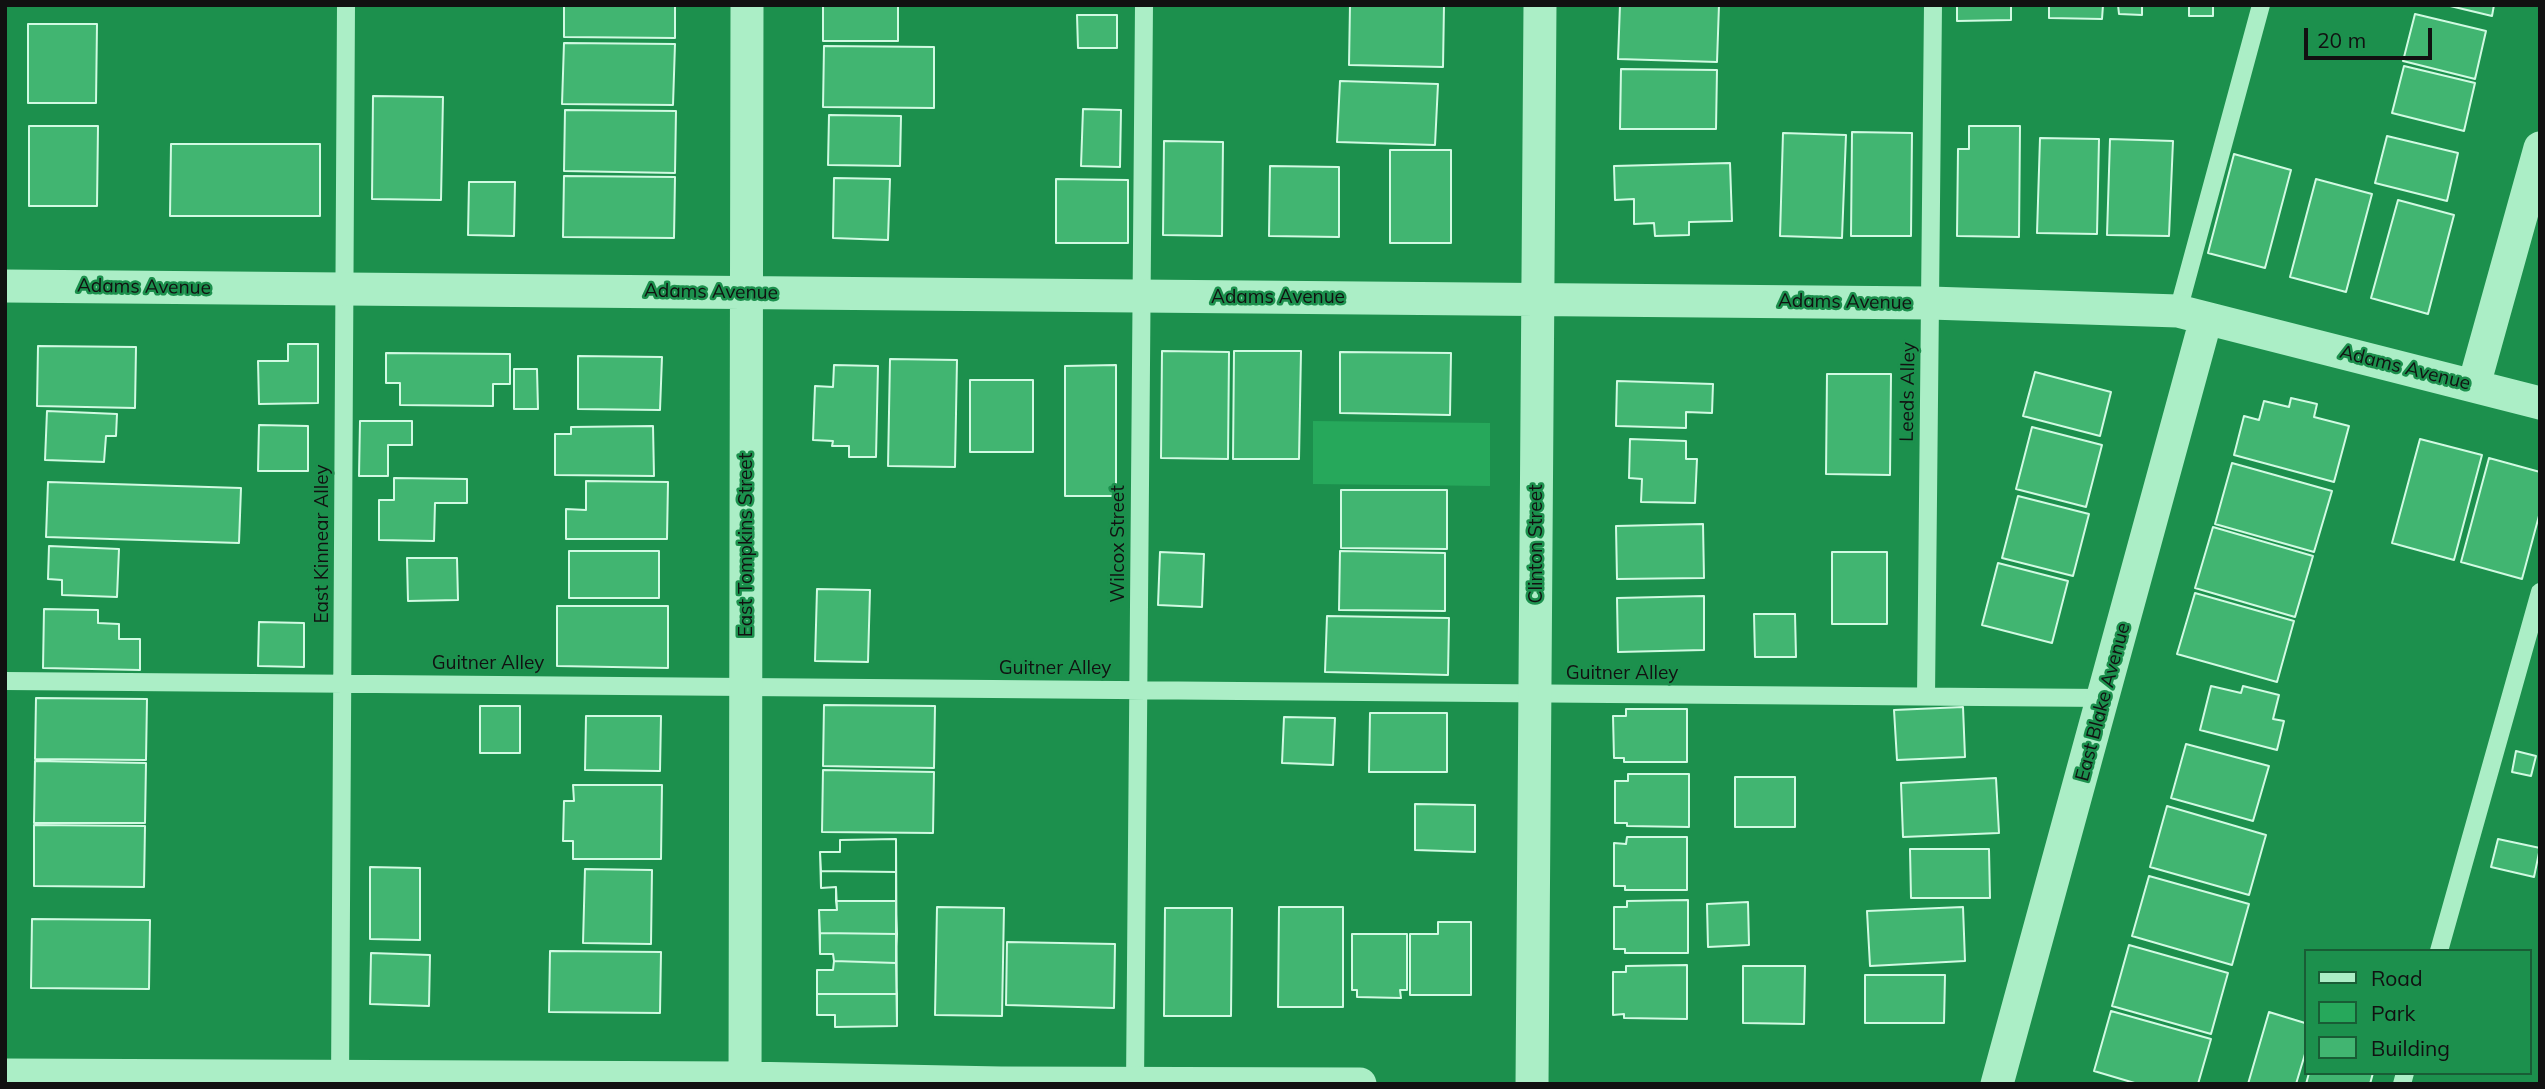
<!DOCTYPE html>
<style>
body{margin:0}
#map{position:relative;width:2545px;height:1089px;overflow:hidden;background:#1c904d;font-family:Mulish,sans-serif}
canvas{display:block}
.frame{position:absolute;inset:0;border:7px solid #111;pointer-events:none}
.legend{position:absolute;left:2304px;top:949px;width:228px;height:126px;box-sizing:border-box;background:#1c904d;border:2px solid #185d35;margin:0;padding:9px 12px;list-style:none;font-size:21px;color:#111}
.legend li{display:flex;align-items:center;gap:14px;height:35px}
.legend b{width:35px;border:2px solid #185d35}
.scale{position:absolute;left:2304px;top:28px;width:128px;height:32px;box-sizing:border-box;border:4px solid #111;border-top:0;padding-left:9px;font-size:21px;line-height:24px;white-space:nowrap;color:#111;-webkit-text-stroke:5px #1c904d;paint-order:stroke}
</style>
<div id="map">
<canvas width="2545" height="1089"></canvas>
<div class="frame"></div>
<ul class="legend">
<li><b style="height:9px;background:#abeec6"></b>Road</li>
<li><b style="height:19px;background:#26a85b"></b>Park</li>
<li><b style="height:19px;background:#41b571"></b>Building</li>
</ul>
<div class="scale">20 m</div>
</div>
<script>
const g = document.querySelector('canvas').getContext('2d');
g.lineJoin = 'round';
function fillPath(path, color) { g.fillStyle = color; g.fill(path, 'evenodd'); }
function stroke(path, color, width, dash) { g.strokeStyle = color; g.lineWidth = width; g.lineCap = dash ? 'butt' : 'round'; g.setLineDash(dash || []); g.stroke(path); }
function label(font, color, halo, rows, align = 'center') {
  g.font = font + ' Mulish,sans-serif'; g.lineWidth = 5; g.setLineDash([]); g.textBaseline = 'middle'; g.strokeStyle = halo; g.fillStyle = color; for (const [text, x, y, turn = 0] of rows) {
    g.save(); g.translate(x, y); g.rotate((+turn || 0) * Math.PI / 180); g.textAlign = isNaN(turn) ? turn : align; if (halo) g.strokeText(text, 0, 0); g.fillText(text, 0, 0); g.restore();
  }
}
const green = new Path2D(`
 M1313,421L1490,423V486L1313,484Z`);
const building = new Path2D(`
 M564,5H675V38L564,37Z
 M823,5H898V41H823Z
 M1350,5H1444L1443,67L1349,65Z
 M1620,5H1719L1717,62L1618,59Z
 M1957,5H2011V20L1957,21Z
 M2049,5H2103L2102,19L2049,18Z
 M2118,5H2142V15L2119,14Z
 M2189,5H2213V16H2189Z
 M2446,5H2494L2492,16Z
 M2415,14L2486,31L2475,79L2403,61Z
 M1077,15H1117V48H1078Z
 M28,24H97L96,103H28Z
 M564,43L675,44L673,105L562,104Z
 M824,46L934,47V108L823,107Z
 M2404,66L2475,83L2464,131L2392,113Z
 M1621,69L1717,70L1716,129H1620Z
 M1340,81L1438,84L1435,145L1337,142Z
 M373,96L443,97L441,200L372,199Z
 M1083,109L1121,110L1120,167L1081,166Z
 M565,110L676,111L675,173L564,171Z
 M829,115L901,116L900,166L828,165Z
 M29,126H98L97,206H29Z
 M1969,126H2020L2019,237L1957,236L1958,149H1969Z
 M1852,132L1912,133L1911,236H1851Z
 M1783,133L1846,135L1842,238L1780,236Z
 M2387,136L2458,153L2447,201L2375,183Z
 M2040,138L2099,139L2097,234L2037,233Z
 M2110,139L2173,141L2169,236L2107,235Z
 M1164,141L1223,142L1222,236L1163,235Z
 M171,144H320V216H170Z
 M1390,150H1451V243H1390Z
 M2234,154L2291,170L2265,268L2208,253Z
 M1730,163L1732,221L1689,222V235L1655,236L1654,223L1634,224V199L1615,200L1614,166Z
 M1270,166L1339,167V237L1269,236Z
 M564,176L675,177L674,238L563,237Z
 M834,178L890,179L888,240L833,238Z
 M1056,179L1128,180V243H1056Z
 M2316,179L2372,194L2346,292L2290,277Z
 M469,182H515L514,236L468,235Z
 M2398,200L2454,215L2428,314L2371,298Z
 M288,344H318V403L259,404L258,361H288Z
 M38,346L136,347L135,408L37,406Z
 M1162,351L1229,352L1228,459L1161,458Z
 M1234,351H1301L1299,459H1233Z
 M1340,352L1451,353L1450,415L1340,413Z
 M386,353L510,354V384H493V406L400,405V383H386Z
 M578,356L662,357L660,410L578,409Z
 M890,359L957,360L955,467L888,466Z
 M834,365L878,366L876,457H849V446H832L833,441L813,440L815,386L833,387Z
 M1116,365V496H1065V366Z
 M514,369H537L538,409H514Z
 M2035,372L2111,392L2100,436L2023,416Z
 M1827,374H1891L1890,475L1826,474Z
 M970,380H1033V452H970Z
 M1617,381L1713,384L1712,413L1686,412V428L1616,426Z
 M2291,398L2317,404L2314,417L2349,426L2334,482L2234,455L2244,416L2259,420L2264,401L2289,407Z
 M47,411L117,414L116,436H106L104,462L45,460Z
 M360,421H412V445H388V476H359Z
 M259,425L308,426V471H258Z
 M653,426L654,476L555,475V434H571V427Z
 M2032,427L2102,445L2086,507L2016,489Z
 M1630,439L1686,441V459H1697L1695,503L1641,502L1642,479L1629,478Z
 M2420,439L2482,455L2454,560L2392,543Z
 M2489,458L2540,472V512L2522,579L2461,562Z
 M2232,463L2332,491L2314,552L2215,524Z
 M394,478L467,479V503H435L434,541L379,540V500H394Z
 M586,481L668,482L667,539H566V509L586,510Z
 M48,482L241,488L239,543L46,537Z
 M1341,490H1447V549L1341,548Z
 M2018,496L2089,514L2073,576L2002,558Z
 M1703,524L1704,578L1617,579L1616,526Z
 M2213,527L2313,556L2295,617L2195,588Z
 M49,546L119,549L117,597L62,595V580L48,579Z
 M569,551H659V598H569Z
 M1340,551L1445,553V611L1339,610Z
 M1160,552L1204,554L1202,607L1158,605Z
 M1832,552H1887V624H1832Z
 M407,558H457L458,600L408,601Z
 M1998,563L2068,581L2052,643L1982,625Z
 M817,589L870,590L868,662L815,661Z
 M2195,593L2294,621L2277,682L2177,654Z
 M1704,596V650L1618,652L1617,598Z
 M557,606H668V668L557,666Z
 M44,609L98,610V623L119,624V639H140V670L43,668Z
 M1754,614H1795L1796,657H1755Z
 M1327,616L1449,618L1448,675L1325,672Z
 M259,622L304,623V667L258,666Z
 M2211,686L2241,693L2243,686L2279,695L2273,719L2284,721L2277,750L2200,730Z
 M36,698L147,699L146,760L35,759Z
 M824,705L935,706L934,768L823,766Z
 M480,706H520V753H480Z
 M1963,707L1965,757L1897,760L1894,710Z
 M1626,709H1687V762H1624V758H1614L1613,716H1626Z
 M1370,713H1447V772H1369Z
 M586,716H661L660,771L585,770Z
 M1284,717L1335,718L1333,765L1282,763Z
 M2186,744L2269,766L2253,821L2171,798Z
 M2516,751L2536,756L2531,776L2512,772Z
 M35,761L146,763L145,823H34Z
 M823,770L934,772L933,833L822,832Z
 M1628,774H1689V827L1627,826V823H1615V781H1628Z
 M1735,777H1795V827H1735Z
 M1996,778L1999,833L1903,837L1901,783Z
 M573,785H662L661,859H573V841H563L564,801H574Z
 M1415,804L1475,805V852L1415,850Z
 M2167,806L2266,835L2249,895L2150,867Z
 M34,825L145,826L144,887L34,886Z
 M1627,837H1687V890H1625V886H1614V843L1626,844Z
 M896,839L897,1026L835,1027V1015H817V970H833L834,961L833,954H820L819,910H837L836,887L821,888L820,852H840V840Z
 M896,839V872L821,871L820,852H840V840Z
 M2498,839L2540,848L2534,877L2491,867Z
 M1910,849H1989L1990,898H1911Z
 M370,867L420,868V940L370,939Z
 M585,869L652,870L651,944L583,943Z
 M821,871L896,872V901H836V887L821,888Z
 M2149,876L2249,904L2232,965L2132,936Z
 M1688,900V953H1625V949H1614V907H1627V901Z
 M836,901H896V963L834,961L833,954H820L819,910H837Z
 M836,901H896L897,934L820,933L819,910H837Z
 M1748,902L1749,945L1708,947L1707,904Z
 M937,907L1004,908L1002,1016L935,1015Z
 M1279,907H1343V1007H1278Z
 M1963,907L1965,961L1870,966L1867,911Z
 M1165,908H1232L1231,1016H1164Z
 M32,919L150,920L149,989L31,988Z
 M1438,922H1471V995H1410V934H1438Z
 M820,933L897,934L896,963L834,961L833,954H820Z
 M1352,934H1407V990H1400L1401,998L1357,997V990H1352Z
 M1007,942L1115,944L1114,1008L1006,1005Z
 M2129,945L2228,973L2211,1034L2112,1006Z
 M550,951L661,952L660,1013L549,1012Z
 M371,953L430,955L429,1006L370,1004Z
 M834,961L896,963L897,1026L835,1027V1015H817V970H833Z
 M834,961L896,963L897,994H817V970H833Z
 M1687,965V1019L1624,1018V1014L1613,1015V972H1626V966Z
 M1743,966H1805L1804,1024L1743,1023Z
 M1865,975H1945L1944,1023H1865Z
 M817,994H897V1026L835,1027V1015H817Z
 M2111,1011L2211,1039L2198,1084H2138L2094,1071Z
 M2269,1012L2305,1023V1054L2296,1084H2248Z
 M2309,1073H2373L2370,1084H2306Z`);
const service = new Path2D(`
 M2178,311L2261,5
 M5,681L2104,698
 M1926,696L1933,5
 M2439,951L2540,592
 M340,1084L346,5
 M1135,1084L1144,5
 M2402,1084L2405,1073`);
const minor = new Path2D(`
 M5,286L1930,303L2178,311L2540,403
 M2474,385L2540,148
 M5,1075L745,1078L1001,1083L1360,1084
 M745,1084L747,5
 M1532,1084L1540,5
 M1997,1084L2206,319`);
const streetNames = [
 ["Adams Avenue",144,287,1],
 ["Adams Avenue",711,292,1],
 ["Adams Avenue",1278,297],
 ["Adams Avenue",1845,302,1],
 ["Adams Avenue",2405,368,14],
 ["Leeds Alley",1908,392,-89],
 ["East Kinnear Alley",322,544,-90],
 ["Wilcox Street",1118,544,-90],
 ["Clinton Street",1536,544,-90],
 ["East Tompkins Street",746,545,-90],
 ["Guitner Alley",488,663],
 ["Guitner Alley",1055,668],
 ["Guitner Alley",1622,673],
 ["East Blake Avenue",2103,702,-75]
];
fillPath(green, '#26a85b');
fillPath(building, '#41b571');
stroke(building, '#d1fae2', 2);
stroke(service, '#abeec6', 18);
stroke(minor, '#abeec6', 33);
label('19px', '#111', '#1c904d', streetNames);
</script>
